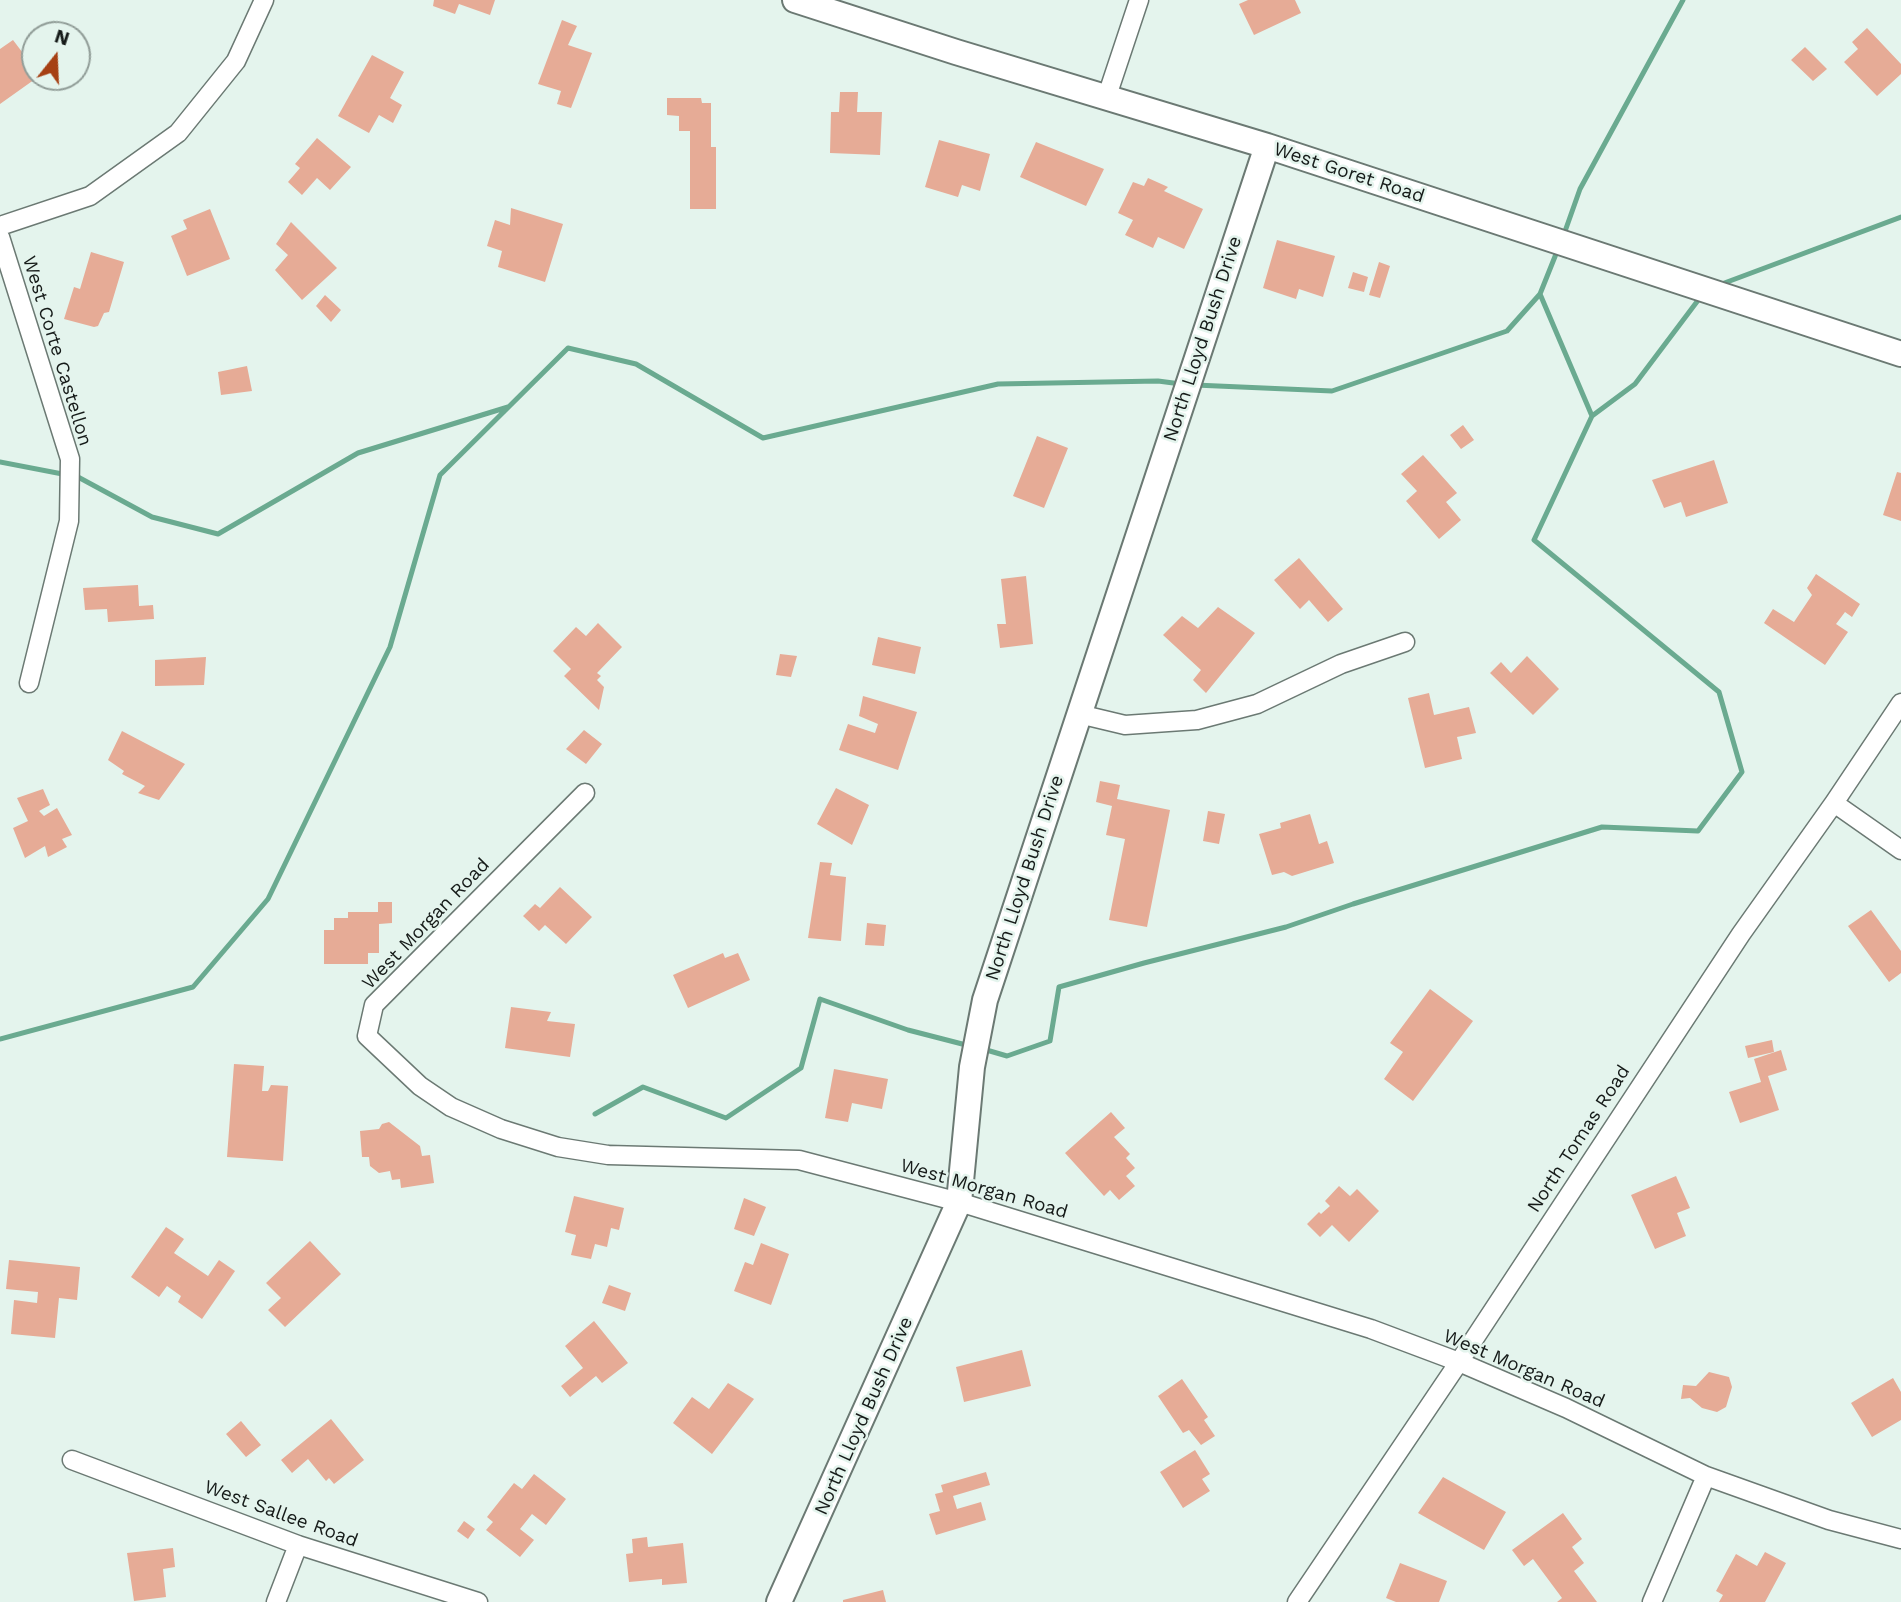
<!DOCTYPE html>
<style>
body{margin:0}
#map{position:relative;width:1901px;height:1602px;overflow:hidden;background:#e4f4ed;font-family:"Work Sans",sans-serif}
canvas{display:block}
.north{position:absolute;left:21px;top:21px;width:70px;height:70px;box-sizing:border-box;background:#e4f4ed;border:2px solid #919d98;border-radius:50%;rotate:18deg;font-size:19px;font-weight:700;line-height:28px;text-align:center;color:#151a18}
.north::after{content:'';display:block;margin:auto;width:24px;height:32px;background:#a64014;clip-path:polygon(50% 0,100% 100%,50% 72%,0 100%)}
</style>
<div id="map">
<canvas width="1901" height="1602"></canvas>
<div class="north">N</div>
</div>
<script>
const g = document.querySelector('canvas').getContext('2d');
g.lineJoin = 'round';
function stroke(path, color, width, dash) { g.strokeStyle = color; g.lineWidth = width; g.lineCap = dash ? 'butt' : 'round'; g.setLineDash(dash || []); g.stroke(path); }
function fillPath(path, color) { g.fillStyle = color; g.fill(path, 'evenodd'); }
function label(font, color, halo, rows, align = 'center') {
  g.font = font + ' "Work Sans",sans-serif'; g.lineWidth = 5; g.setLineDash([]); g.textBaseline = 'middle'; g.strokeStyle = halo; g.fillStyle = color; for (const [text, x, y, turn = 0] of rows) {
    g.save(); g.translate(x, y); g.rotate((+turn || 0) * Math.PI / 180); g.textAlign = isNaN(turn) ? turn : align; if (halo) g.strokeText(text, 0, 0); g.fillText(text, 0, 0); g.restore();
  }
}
const stream = new Path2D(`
 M1563,237L1580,189L1683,0
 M1719,285L1901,217
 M1195,385L1332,391L1507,331L1540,294L1558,249
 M1592,416L1635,384L1702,295
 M0,462L78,477L152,517L218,534L358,453L508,407
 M0,1039L193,987L268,899L390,647L440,475L568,348L636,364L763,438L998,384L1158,381L1181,384
 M983,1049L1007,1056L1050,1041L1059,987L1144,963L1286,927L1353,904L1602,827L1698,831L1742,772L1719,692L1534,540L1592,416L1540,294
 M595,1114L643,1087L726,1118L801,1068L820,999L908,1030L970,1046`);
const building = new Path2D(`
 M434,0H495L490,15L459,4L455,14L433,6Z
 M1248,0H1295L1301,13L1254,35L1239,4Z
 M562,20L577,26L568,45L592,53L571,108L557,104L561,91L538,84Z
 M1867,28L1901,64V74L1877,96L1844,62L1858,49L1852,42Z
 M13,40L35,69V77H38L0,104V49Z
 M1805,47L1827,69L1813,81L1791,60Z
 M372,55L404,72L390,98L402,105L393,123L379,115L369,133L338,116Z
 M840,92H858L857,112H882L880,155L830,153L831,112H839Z
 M667,98H701L702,103H711V147H716V209H690V131H679V116L667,115Z
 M317,138L351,167L330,190L317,178L302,195L288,182L300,168L295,164Z
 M939,140L990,154L980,191L962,185L958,197L925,187Z
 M1036,142L1104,169L1086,206L1020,177Z
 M1148,178L1168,187L1164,191L1203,209L1184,249L1158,237L1153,248L1125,235L1133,220L1118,213L1133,182L1144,186Z
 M511,208L563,224L545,282L498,267L502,251L487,246L495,220L510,225Z
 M210,209L230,259L187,276L171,236L187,229L183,220Z
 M291,222L337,268L302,300L275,270L288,255L276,244Z
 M1277,240L1335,256L1323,297L1299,289L1296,299L1263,288Z
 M91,252L124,262L109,312L104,313L98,326L94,327L64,319L74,287L80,289Z
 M1379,262L1390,266L1380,298L1369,295Z
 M1353,272L1368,277L1364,292L1348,288Z
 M325,295L341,310L331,322L316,306Z
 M247,366L252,391L221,395L218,372Z
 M1463,425L1474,440L1461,449L1450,435Z
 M1037,436L1068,448L1044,508L1013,496Z
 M1423,455L1457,493L1446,502L1461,520L1439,539L1406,501L1417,491L1401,474Z
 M1714,460L1728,503L1686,517L1681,502L1664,508L1652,480Z
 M1897,472L1901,473V521L1883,515Z
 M1299,558L1343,609L1328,622L1309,600L1300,609L1274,580Z
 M1816,574L1860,604L1852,617L1845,612L1836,624L1848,632L1825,665L1764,623L1773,609L1794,622L1812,595L1807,588Z
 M1026,576L1033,644L1000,648L997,624H1006L1001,579Z
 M138,585L139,606L153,605L154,619L108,622L107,609L85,610L83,588Z
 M1218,607L1255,633L1206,693L1193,680L1201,670L1163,635L1182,616L1198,628Z
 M598,623L622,647L597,673L601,676L597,680L604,687L599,710L564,676L571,669L553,651L576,627L586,636Z
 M878,637L921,647L915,674L872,665Z
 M780,654L797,656L791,677L776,675Z
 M1527,656L1559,689L1533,715L1490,673L1501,662L1511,673Z
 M206,657L204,685L155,686V660Z
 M1429,693L1434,715L1469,707L1476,733L1457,737L1462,759L1425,768L1408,698Z
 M863,696L917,712L898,770L839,750L848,724L875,733L878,724L859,716Z
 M584,730L602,744L586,764L566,749Z
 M122,731L185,764L159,800L138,793L145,786L122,774L124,771L108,760Z
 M1100,781L1120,785L1117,799L1170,810L1147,927L1109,920L1125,839L1106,835L1112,806L1096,802Z
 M836,788L869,805L852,845L817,824Z
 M43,789L50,805L39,811L44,816L57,808L72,835L62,839L67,847L48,857L45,846L25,858L13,828L28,821L17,798Z
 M1208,811L1225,814L1219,844L1203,841Z
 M1310,814L1319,844L1327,841L1334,863L1292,876L1284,872L1272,875L1259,834L1281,828L1280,823Z
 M820,862L832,863L830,875L846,877L841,941L808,938Z
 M560,887L592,917L566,944L545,925L539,931L523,916L535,904L540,908Z
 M378,902H392V923L379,924V953H368V964H324V930H334V918H348V912H378Z
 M1871,910L1901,951V973L1889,982L1848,926Z
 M867,923L886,925L884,946L865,945Z
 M723,953L725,958L738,953L750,980L688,1008L673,975Z
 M1430,989L1473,1021L1413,1101L1384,1079L1403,1052L1390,1043Z
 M511,1007L551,1012L547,1021L575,1024L570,1057L505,1048Z
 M1772,1040L1774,1052L1748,1058L1745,1046Z
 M1781,1050L1787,1070L1768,1076L1779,1110L1740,1123L1729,1092L1761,1082L1754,1059Z
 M234,1064L264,1066L262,1091H268L271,1085L288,1086L283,1161L227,1157Z
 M834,1069L888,1079L882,1109L852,1103L848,1122L825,1118Z
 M1111,1112L1125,1128L1114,1137L1130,1154L1126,1158L1135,1168L1126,1176L1135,1186L1119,1200L1110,1190L1104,1196L1065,1153Z
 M389,1122L420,1146L422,1156L430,1155L434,1183L401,1188L400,1179L392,1180L390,1171L379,1173L370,1166L369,1157H362L360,1131L379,1129L382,1124Z
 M1676,1176L1690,1208L1677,1213L1686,1236L1655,1249L1631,1195Z
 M1339,1186L1350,1196L1357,1189L1379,1211L1349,1242L1332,1225L1320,1237L1307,1224L1319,1212L1321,1214L1330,1206L1325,1201Z
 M574,1196L624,1208L619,1230L611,1228L607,1247L595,1244L591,1259L571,1255L576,1235L565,1232Z
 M744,1198L766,1207L754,1236L734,1229Z
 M166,1227L184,1239L174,1253L208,1276L219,1260L235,1271L202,1319L178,1302L181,1296L167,1286L159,1297L131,1277Z
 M310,1241L341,1274L285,1327L268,1310L281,1298L266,1283Z
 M761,1243L789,1254L771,1305L734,1291L745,1262L753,1265Z
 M9,1260L80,1267L77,1300L59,1298L55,1338L11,1334L14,1300L37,1303L38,1292L6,1289Z
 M609,1285L631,1293L625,1311L602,1303Z
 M594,1321L628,1363L602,1383L596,1376L570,1397L561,1386L583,1368L565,1346Z
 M1022,1350L1031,1386L964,1402L956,1367Z
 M1709,1372L1729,1377L1732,1387L1726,1407L1717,1412L1702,1408L1690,1398L1681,1399L1683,1385L1696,1386Z
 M1893,1378L1901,1392V1420L1872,1437L1851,1403Z
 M1182,1379L1208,1417L1204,1420L1215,1436L1201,1445L1189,1430L1183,1433L1158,1396Z
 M728,1383L754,1399L712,1454L673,1423L692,1397L709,1409Z
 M331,1419L364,1460L334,1484L329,1478L326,1481L308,1459L292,1473L281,1460Z
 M241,1421L261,1445L246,1457L226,1434Z
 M1195,1450L1210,1474L1202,1479L1210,1491L1183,1508L1160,1472Z
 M986,1472L990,1485L953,1496L957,1509L981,1502L986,1520L936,1535L929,1514L940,1511L935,1494L943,1492L941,1485Z
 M534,1474L566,1499L546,1525L532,1514L520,1529L534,1540L520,1557L486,1530L493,1522L487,1517L514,1483L522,1489Z
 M1443,1477L1506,1512L1484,1550L1418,1513Z
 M1563,1513L1582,1539L1572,1547L1584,1563L1574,1571L1597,1602H1557L1562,1598L1533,1559L1524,1566L1512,1550Z
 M464,1521L475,1529L468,1539L457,1531Z
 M647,1537L648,1547L683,1543L687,1583L662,1585V1579L629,1582L626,1554L633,1553L632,1539Z
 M173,1548L175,1567L163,1569L166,1597L134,1601L127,1553Z
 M1765,1552L1786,1563L1765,1602H1719L1723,1595L1716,1591L1736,1554L1757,1566Z
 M1400,1563L1447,1581L1439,1602H1396L1386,1598Z
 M883,1590L886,1602H843V1600Z`);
const street = new Path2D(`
 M1107,96L1139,0
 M0,226L90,196L178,133L236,61L264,0
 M0,237L70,459L69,521L29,683
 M1079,714L1125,725L1197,720L1257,704L1341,664L1405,642
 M585,793L374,1005L367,1036L420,1086L451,1107L501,1129L558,1147L608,1155L799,1160L959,1202L1371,1329L1459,1362L1566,1408L1706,1476L1829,1520L1901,1539
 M1834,803L1901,850
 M72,1460L298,1545L478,1602
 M276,1602L298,1545
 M1297,1602L1459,1362L1741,934L1834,803L1901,703
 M1652,1602L1706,1476`);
const secondary = new Path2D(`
 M795,0L956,52L1267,146L1901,354
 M779,1602L959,1202L972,1067L985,1000L1267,146`);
const streetNames = [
 ["West Goret Road",1349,173,18],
 ["North Lloyd Bush Drive",1203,339,-72],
 ["West Corte Castellon",57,351,73],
 ["North Lloyd Bush Drive",1025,878,-72],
 ["West Morgan Road",426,924,-46],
 ["North Tomas Road",1579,1139,-57],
 ["West Morgan Road",984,1189,16],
 ["West Morgan Road",1524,1369,23],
 ["North Lloyd Bush Drive",864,1416,-66],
 ["West Sallee Road",281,1514,20]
];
stroke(stream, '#6aaa90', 5);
fillPath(building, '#e6ab96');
stroke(street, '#6b7973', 21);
stroke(secondary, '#6b7973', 28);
stroke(street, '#fff', 18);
stroke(secondary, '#fff', 24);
label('19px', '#151a18', '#e4f4ed', streetNames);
</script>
